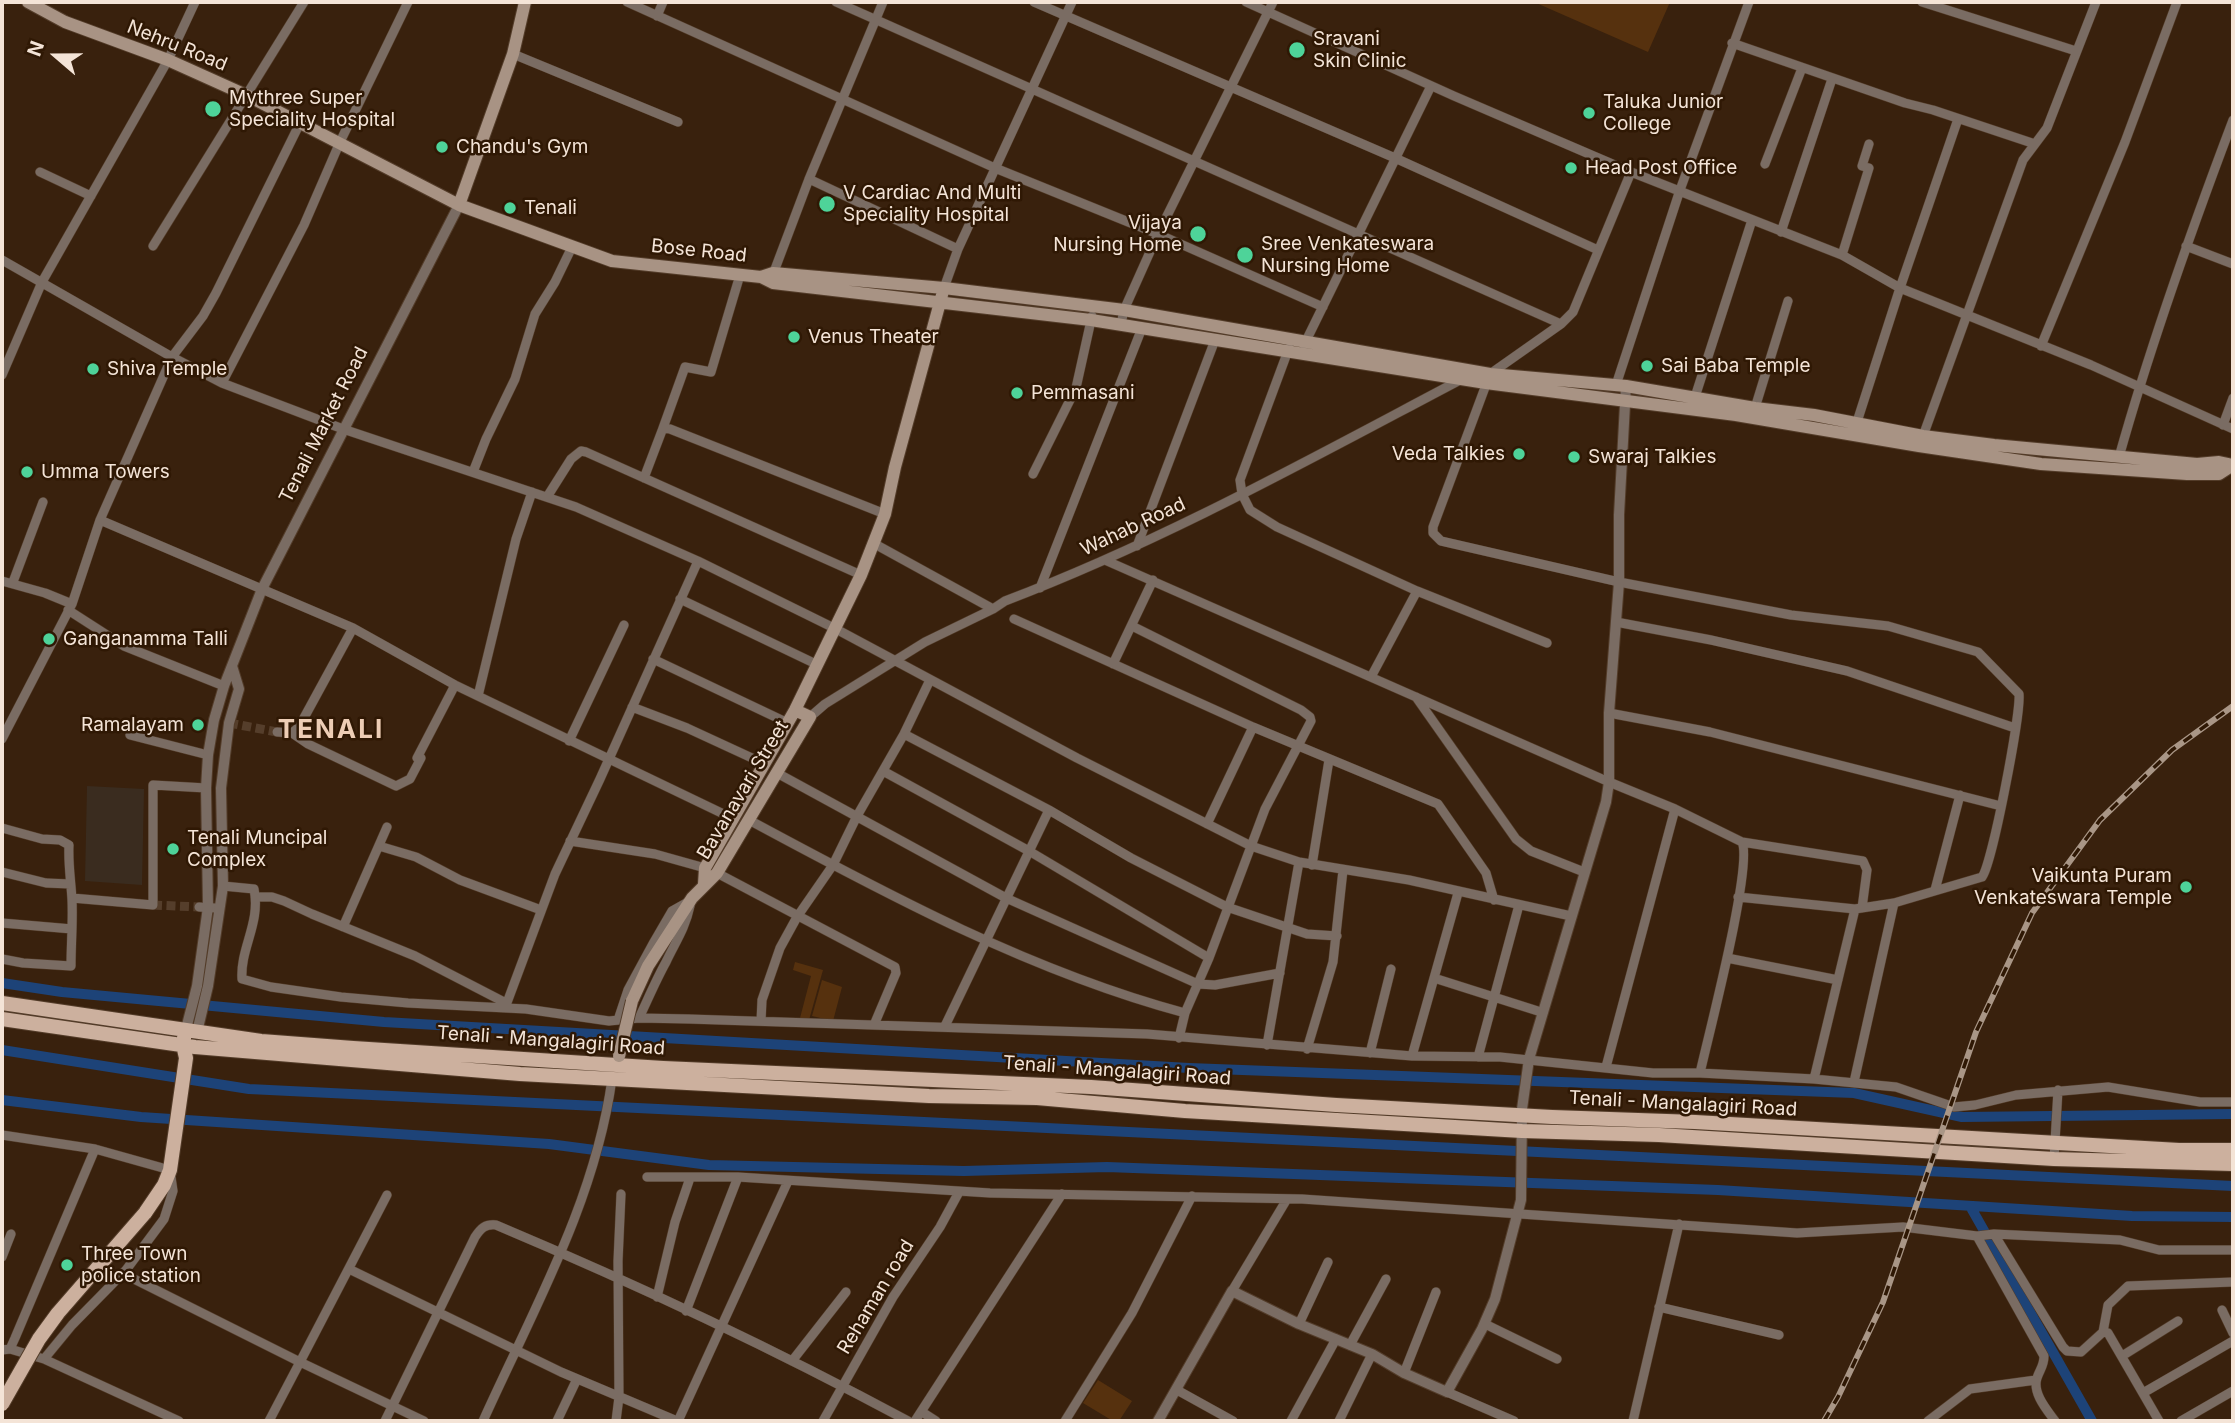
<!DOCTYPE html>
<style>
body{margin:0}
#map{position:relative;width:2235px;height:1423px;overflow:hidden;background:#39210d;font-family:Inter,sans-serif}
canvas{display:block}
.frame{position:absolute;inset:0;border:4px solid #f4e4d7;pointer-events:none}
.north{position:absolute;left:21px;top:21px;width:70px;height:70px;-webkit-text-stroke:5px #2f1804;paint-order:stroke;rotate:290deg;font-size:19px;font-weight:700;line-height:28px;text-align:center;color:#f4e4d7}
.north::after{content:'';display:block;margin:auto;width:24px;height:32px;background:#f4e4d7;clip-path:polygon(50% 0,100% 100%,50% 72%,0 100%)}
</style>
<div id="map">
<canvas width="2235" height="1423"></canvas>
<div class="frame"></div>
<div class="north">N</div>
</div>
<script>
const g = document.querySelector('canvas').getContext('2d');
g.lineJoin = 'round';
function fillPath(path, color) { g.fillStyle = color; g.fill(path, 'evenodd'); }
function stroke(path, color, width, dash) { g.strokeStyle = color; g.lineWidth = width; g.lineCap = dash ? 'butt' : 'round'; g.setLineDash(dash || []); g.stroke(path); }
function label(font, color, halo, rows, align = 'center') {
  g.font = font + ' Inter,sans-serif'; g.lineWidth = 5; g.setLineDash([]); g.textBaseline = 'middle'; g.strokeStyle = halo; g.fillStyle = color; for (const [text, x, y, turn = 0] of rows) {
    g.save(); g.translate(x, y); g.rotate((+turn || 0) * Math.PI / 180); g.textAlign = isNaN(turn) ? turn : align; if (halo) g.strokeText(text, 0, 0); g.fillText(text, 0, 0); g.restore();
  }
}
const commercial = new Path2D(`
 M87,786L144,789L142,885L85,881Z`);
const green = new Path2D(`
 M1534,2H1670L1648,52Z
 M795,962L823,970L809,1020L800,1018L811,976L793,970Z
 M822,980L842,987L833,1021L812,1016Z
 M1098,1380L1132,1401L1119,1421H1113L1083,1403Z`);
const canal = new Path2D(`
 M2,983L62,992L384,1022L1189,1068L1854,1093L1962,1117L2233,1114
 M2,1050L249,1089L2233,1186
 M2,1100L141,1117L549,1144L709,1165L964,1171L1107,1167L1718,1190L2132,1216L2233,1217
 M1970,1206L2092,1421`);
const minorTunnel = new Path2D(`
 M229,723L277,732
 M153,905L199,907`);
const minor = new Path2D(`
 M627,2L995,168L1158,234L1323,307
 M836,2L1561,324
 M1034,2L1395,158L1598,250
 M1246,2L1454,96L1631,172L1842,255L1900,288L2091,365L2233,429
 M1922,2L2076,51
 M657,16L663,2
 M1732,43L1905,103L1933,110L2035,144
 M513,54L678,122
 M1765,164L1802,68
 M40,172L91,196
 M1631,172L1573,312L1561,324L1490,374L1433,527V533L1441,541L1619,582L1791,615L1888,626L1978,652L2019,694C2021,714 1992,865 1982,877L1894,903L1855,909L1738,897
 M809,179L958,249
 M1781,232L1832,79
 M153,246L304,2
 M2186,246L2233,264
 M1842,255L1869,168L1862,166L1869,144
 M2,260L172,357L222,383L343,429L576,507L698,561L836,629L1077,758L1251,846L1299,862L1409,880L1571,916
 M772,277L809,179L883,2
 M944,288L958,249L1072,2
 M1121,324L1124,310L1158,234L1273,2
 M1304,345L1431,86
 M2041,346L2125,142L2177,2
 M1289,348L1240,480L1242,494L1250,510L1277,527L1417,591L1547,643
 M2,375L42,282L168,60L195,2
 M222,383L304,225L340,142L408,2
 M1616,385L1680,190L1749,2
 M1695,397L1752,220
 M1755,408L1788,301
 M1856,425L1900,288L1958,119
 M2223,425L2233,398
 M663,428L685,367L711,372L740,275
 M1923,436L2023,160L2047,128L2096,2
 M2119,457C2151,343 2191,231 2233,120
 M473,472L486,439L515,379L535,314L555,282L572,247
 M1033,474L1076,388L1092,316
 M644,478L663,428L670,429L885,514
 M547,497L571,459L581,451L586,452L861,575
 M100,520L353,628L455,685L734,819
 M873,543L993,609
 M1137,546L1215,340
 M1107,561L1609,782L1675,809L1742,842C1753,866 1708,1037 1700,1073
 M2,581L45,593L72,604
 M13,582L43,502
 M1040,588L1142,328
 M680,599L818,665
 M68,610L124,646L224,686
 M1014,619L1253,727L1438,804L1486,873L1494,900
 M1616,622L1711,640L1847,671L2015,728
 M1132,626L1301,710L1310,717L1311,721L1265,809L1209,958L1185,1013L1179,1038
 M653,659L788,723
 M1113,664L1153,580
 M1371,677L1417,591
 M478,696L516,539L532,492
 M1416,697L1516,839L1531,851L1584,872
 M632,707L687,728L765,764
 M1609,713L1710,732L2001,806
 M810,717L825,704L925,642L993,609L1005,601C1163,541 1312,458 1462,379
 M277,732L292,733L299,727L353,628
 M292,733L308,744L396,786L410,779L421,758
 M904,734L1049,810L1131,858L1227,907L1307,934L1337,936
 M130,735L208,755
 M2,739L72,604L100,520L172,357L203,316L216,293L300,123
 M569,741L624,625
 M417,758L455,685
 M883,771L1029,851L1209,958
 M777,773L1006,898L1198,984L1215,985L1280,973
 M749,820C888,895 1032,972 1185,1013
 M1207,824L1253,727
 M2,828L42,839L60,840L69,845C68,864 71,881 72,900C73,922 71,944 71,966L23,963L2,959
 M570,841L655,854L705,868
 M1742,842L1863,861L1867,870L1862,908
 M379,846L416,857L460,880L541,910
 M1312,865L1329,760
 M2,872L46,883L70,884
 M717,873L895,967L896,973L874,1025
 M223,886L254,889C261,923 240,948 242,979L271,987L341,997L408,1003L526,1009L609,1021L639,1018L689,1019L1147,1034L1412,1056L1500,1057L1653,1073H1700L1814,1079L1896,1087L1954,1107L1975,1105L2016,1095L2108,1087L2200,1102H2233
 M1935,890L1960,795
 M255,897H272L284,901L312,914L415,956L506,1003
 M72,898L153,905V785L206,788
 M199,907L215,908
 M2,923L72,929
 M343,927L387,827
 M1727,958L1838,980
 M1434,978L1541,1012
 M505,1008L555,874L600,779L698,561
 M639,1018C648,999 656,980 666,962C676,941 685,929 690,906
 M618,1020L628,990L654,942L672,911L688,902
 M761,1021L762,1000L780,948L797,917L833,865L857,816L904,734L930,680
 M945,1026L1049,810
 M1267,1045L1299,862
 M1307,1049L1333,962L1343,870
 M1370,1053L1391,969
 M1412,1056L1458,893
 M1478,1057L1519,905
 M1606,1067L1675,809
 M1814,1079L1855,909
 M1854,1082L1894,903
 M2,1135L95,1149L170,1170L173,1191L164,1219L126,1270L72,1325L44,1359
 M2054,1159L2058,1090
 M647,1177H738L990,1193L1302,1199L1797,1233L1903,1227L1977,1236L1994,1234L2120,1240L2159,1250H2233
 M1994,1234L2063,1347L2067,1351L2081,1352L2103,1332L2108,1333L2159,1421
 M1977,1236L2044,1356C2044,1366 2040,1369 2037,1378C2032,1393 2047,1410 2055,1421
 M2,1257L11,1234
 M349,1269L561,1372L677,1421
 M122,1273L300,1362L387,1195
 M1232,1291L1287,1199
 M657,1297L675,1222L690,1178
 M1659,1307L1779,1335
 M2222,1310L2233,1333
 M686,1311L738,1177
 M1299,1324L1328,1262
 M1485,1324L1557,1359
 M2103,1332L2108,1305L2128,1286L2233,1282
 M1350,1345L1386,1279
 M10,1349L44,1359L179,1421
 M2,1350L10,1349L15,1338L95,1149
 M2122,1356L2178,1321
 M792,1361L846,1292
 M1404,1373L1436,1292
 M1177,1390L1233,1421
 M1447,1392L1514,1421
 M2143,1393L2233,1341
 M922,1412L936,1421
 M269,1421L300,1362L424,1421
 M385,1421L475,1237C481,1228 485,1224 496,1225C636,1284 774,1349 908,1421
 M483,1421C533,1310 595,1202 612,1079
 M557,1421L577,1379
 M616,1421L619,1397L618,1261L621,1194
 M678,1421L788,1181
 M823,1421L893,1297L940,1227L959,1192
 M915,1421L1062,1194
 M1065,1421L1132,1313L1192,1196
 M1291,1421L1336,1339
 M1339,1421L1372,1354
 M1633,1421L1679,1224
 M1928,1421L1970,1389L2036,1380
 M2181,1421L2233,1391`);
const tertiary = new Path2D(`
 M186,1029L197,986L208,907L206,788L208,755L214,720L224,686L262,589L459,205
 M197,1032L208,986L223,886L221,788L229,723L239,689L232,666
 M1158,1421L1232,1291L1299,1324L1372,1354L1404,1373L1447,1392L1482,1329L1495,1299L1521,1200L1522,1109L1529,1059L1606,802L1609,782V713L1619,582V515L1626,386`);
const secondary = new Path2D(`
 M28,2L65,22L168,60L248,96L459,205L612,261L761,277L773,273L944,288L1124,310L1490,374L1626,386L1755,408L1814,415L1923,436L1994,445L2197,464L2219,462L2233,465
 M459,205L513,54L525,2
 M761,277L773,283L1091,320L1486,383L1736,415L1919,446L2041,464L2187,474H2219L2233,465
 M704,884L705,868L795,710L861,575L885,514L895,467L942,295
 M632,1001L648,966L692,898L717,873L810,717L795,710`);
const primary = new Path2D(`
 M2,1003L261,1041L353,1048L663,1068L1091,1087L1336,1105L1552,1117L1695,1122L2179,1150H2233
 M2,1019L195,1047L520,1074L929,1096L1037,1098L1185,1111L1522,1131L1659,1135L2054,1159L2233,1164
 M145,1213L164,1185L170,1170L186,1058L183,1045L184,1038`);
const rail = new Path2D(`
 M1824,1421L1838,1397L1883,1302L1976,1032L2032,913L2100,820L2172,750L2233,706`);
const secondaryBridge = new Path2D(`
 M619,1056L632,1001`);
const primaryBridge = new Path2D(`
 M2,1404L39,1339L58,1313L145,1213`);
const markers = [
 [1297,50,9,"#4ed399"],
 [213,109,9,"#4ed399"],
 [1589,113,7,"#4ed399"],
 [442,147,7,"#4ed399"],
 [1571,168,7,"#4ed399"],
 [827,204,9,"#4ed399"],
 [510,208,7,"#4ed399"],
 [1198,234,9,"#4ed399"],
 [1245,255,9,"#4ed399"],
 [794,337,7,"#4ed399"],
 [1647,366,7,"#4ed399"],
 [93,369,7,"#4ed399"],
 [1017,393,7,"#4ed399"],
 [1519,454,7,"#4ed399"],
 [1574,457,7,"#4ed399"],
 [27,472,7,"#4ed399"],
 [49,639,7,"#4ed399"],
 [198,725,7,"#4ed399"],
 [173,849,7,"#4ed399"],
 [2186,887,7,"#4ed399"],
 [67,1265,7,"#4ed399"]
];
const poiNames = [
 ["Sravani",1313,39],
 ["Skin Clinic",1313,61],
 ["Mythree Super",229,98],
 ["Speciality Hospital",229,120],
 ["Taluka Junior",1603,102],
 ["College",1603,124],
 ["Chandu's Gym",456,147],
 ["Head Post Office",1585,168],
 ["V Cardiac And Multi",843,193],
 ["Speciality Hospital",843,215],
 ["Tenali",524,208],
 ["Vijaya",1182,223,"right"],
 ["Nursing Home",1182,245,"right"],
 ["Sree Venkateswara",1261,244],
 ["Nursing Home",1261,266],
 ["Venus Theater",808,337],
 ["Sai Baba Temple",1661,366],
 ["Shiva Temple",107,369],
 ["Pemmasani",1031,393],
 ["Veda Talkies",1505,454,"right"],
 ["Swaraj Talkies",1588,457],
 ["Umma Towers",41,472],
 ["Ganganamma Talli",63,639],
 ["Ramalayam",184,725,"right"],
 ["Tenali Muncipal",187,838],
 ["Complex",187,860],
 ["Vaikunta Puram",2172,876,"right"],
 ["Venkateswara Temple",2172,898,"right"],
 ["Three Town",81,1254],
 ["police station",81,1276]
];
const streetNames = [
 ["Nehru Road",177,46,22],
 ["Bose Road",699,251,6],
 ["Tenali Market Road",324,425,-63],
 ["Wahab Road",1133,527,-25],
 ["Bavanavari Street",743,790,-59],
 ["Tenali - Mangalagiri Road",551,1041,4],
 ["Tenali - Mangalagiri Road",1117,1071,4],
 ["Tenali - Mangalagiri Road",1683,1104,3],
 ["Rehaman road",876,1297,-59]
];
const districtNames = [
 ["TENALI",331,730]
];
fillPath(commercial, '#3a2c1f');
fillPath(green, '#56310e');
stroke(canal, '#1d4378', 10);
stroke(minorTunnel, '#553e2b', 9, [9, 4.5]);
stroke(minor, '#533c29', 10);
stroke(tertiary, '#533c29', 12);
stroke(secondary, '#533c29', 14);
stroke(primary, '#533c29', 16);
stroke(minor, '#7a6c63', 9);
stroke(tertiary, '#7a6c63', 10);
stroke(secondary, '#a89384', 12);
stroke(primary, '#ccb09e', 14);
stroke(rail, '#a99686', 6);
stroke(rail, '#2f1804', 3.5, [10]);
stroke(secondaryBridge, '#533c29', 14, []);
stroke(primaryBridge, '#533c29', 16, []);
stroke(secondaryBridge, '#a89384', 12);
stroke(primaryBridge, '#ccb09e', 14);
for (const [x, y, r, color] of markers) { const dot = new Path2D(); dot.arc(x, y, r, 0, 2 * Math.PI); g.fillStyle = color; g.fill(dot); stroke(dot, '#2f1804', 2.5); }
label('19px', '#f4e4d7', '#2f1804', poiNames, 'left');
label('19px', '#f4e4d7', '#2f1804', streetNames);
g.letterSpacing = '2px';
label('bold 26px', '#edcdb5', '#2f1804', districtNames);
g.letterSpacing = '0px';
</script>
